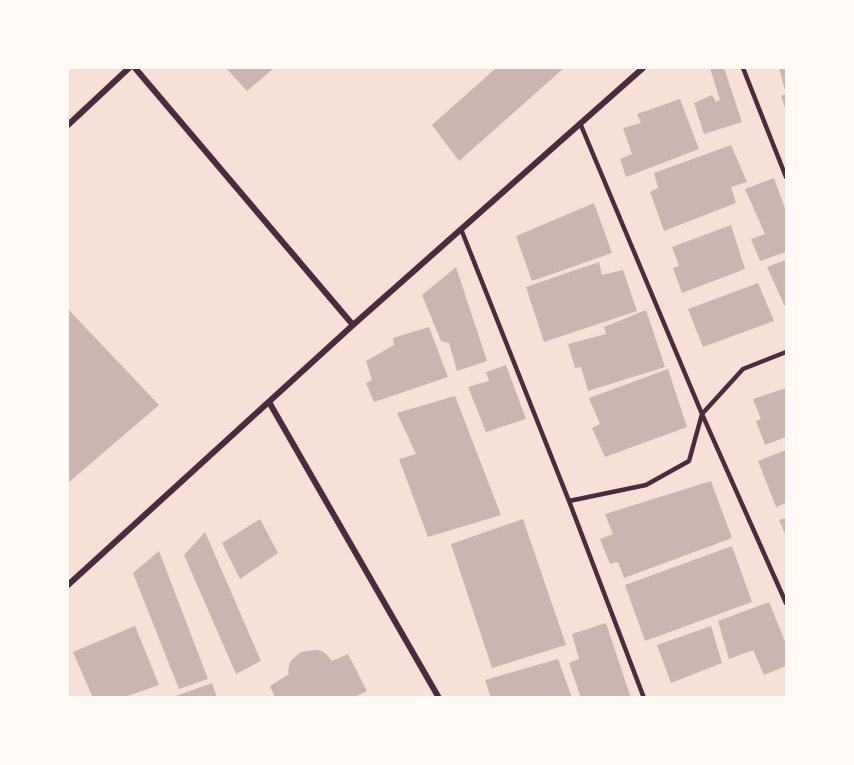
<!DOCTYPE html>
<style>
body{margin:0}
#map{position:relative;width:854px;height:765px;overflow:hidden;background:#f7e1d7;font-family:Quicksand,sans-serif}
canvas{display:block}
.frame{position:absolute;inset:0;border:69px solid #fffaf5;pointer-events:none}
</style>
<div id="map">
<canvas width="854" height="765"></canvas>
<div class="frame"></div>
</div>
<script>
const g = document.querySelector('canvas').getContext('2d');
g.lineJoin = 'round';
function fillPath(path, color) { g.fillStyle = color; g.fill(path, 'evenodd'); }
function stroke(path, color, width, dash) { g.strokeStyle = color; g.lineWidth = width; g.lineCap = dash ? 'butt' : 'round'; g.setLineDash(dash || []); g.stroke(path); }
const building = new Path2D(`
 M226,68H274L247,91Z
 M496,68H564L459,161L432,125Z
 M710,68H724L742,122L704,134L694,103L712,95L716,102L720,100Z
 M779,68H786V111L781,96L786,94Z
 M680,99L699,149L626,177L620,159L632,154L623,128L641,123L637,114Z
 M731,145L747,182L731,187L736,203L664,231L650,192L658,188L654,173Z
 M774,178L786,211V252L760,261L751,239L765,234L745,189Z
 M594,203L612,253L532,281L516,236Z
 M731,225L745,269L682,293L673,268L679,266L672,247Z
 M786,260V309L767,267Z
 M599,262L602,275L623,270L637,311L544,342L526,287Z
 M456,267L487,361L457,371L449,343L441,341L422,295Z
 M758,283L774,321L703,347L688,309Z
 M68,309L159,405L68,483Z
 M646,310L665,367L588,391L581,367L575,368L568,344L606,334L604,327Z
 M429,327L448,377L374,402L366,383L372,380L366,361L394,345L393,338Z
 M506,365L526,419L486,432L468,387L489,381L486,372Z
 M668,369L687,427L605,457L592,428L600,424L589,398Z
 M786,388V437L765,445L756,421L761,419L753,399Z
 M455,396L501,515L428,537L399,459L416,454L397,413Z
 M786,450V503L776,507L758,461Z
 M711,481L732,538L624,578L618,562L610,564L600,539L613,534L605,514Z
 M786,518V536L779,520Z
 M260,519L278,553L240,579L222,543Z
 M523,519L566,645L492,668L451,544Z
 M205,532L261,661L236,674L184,555Z
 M732,546L752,602L645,641L625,585Z
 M159,551L208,679L179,689L133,573Z
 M769,602L786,644V666L764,675L753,650L729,659L718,621Z
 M606,623L631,698H581L569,663L579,659L572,634Z
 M135,626L159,685L122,698H93L73,652Z
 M711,626L722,663L671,683L657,645Z
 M314,650H320L326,654L332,661L348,654L367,691L353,698H275L270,686L289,674L288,670L290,662L295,657L301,652Z
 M558,659L572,698H491L485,680Z
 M212,683L217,698H173V697Z`);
const service = new Path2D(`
 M743,68L786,177
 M580,123L702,414L786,603
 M461,229L569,501L644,698
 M569,501L646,485L689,461L702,414L743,369L786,352`);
const minor = new Path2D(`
 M135,68L353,325
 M68,125L129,68
 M269,402L439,698
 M68,585L353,325L643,68`);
fillPath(building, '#ccb4b1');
stroke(service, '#4a2c40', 4.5);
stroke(minor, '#4a2c40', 6);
</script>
